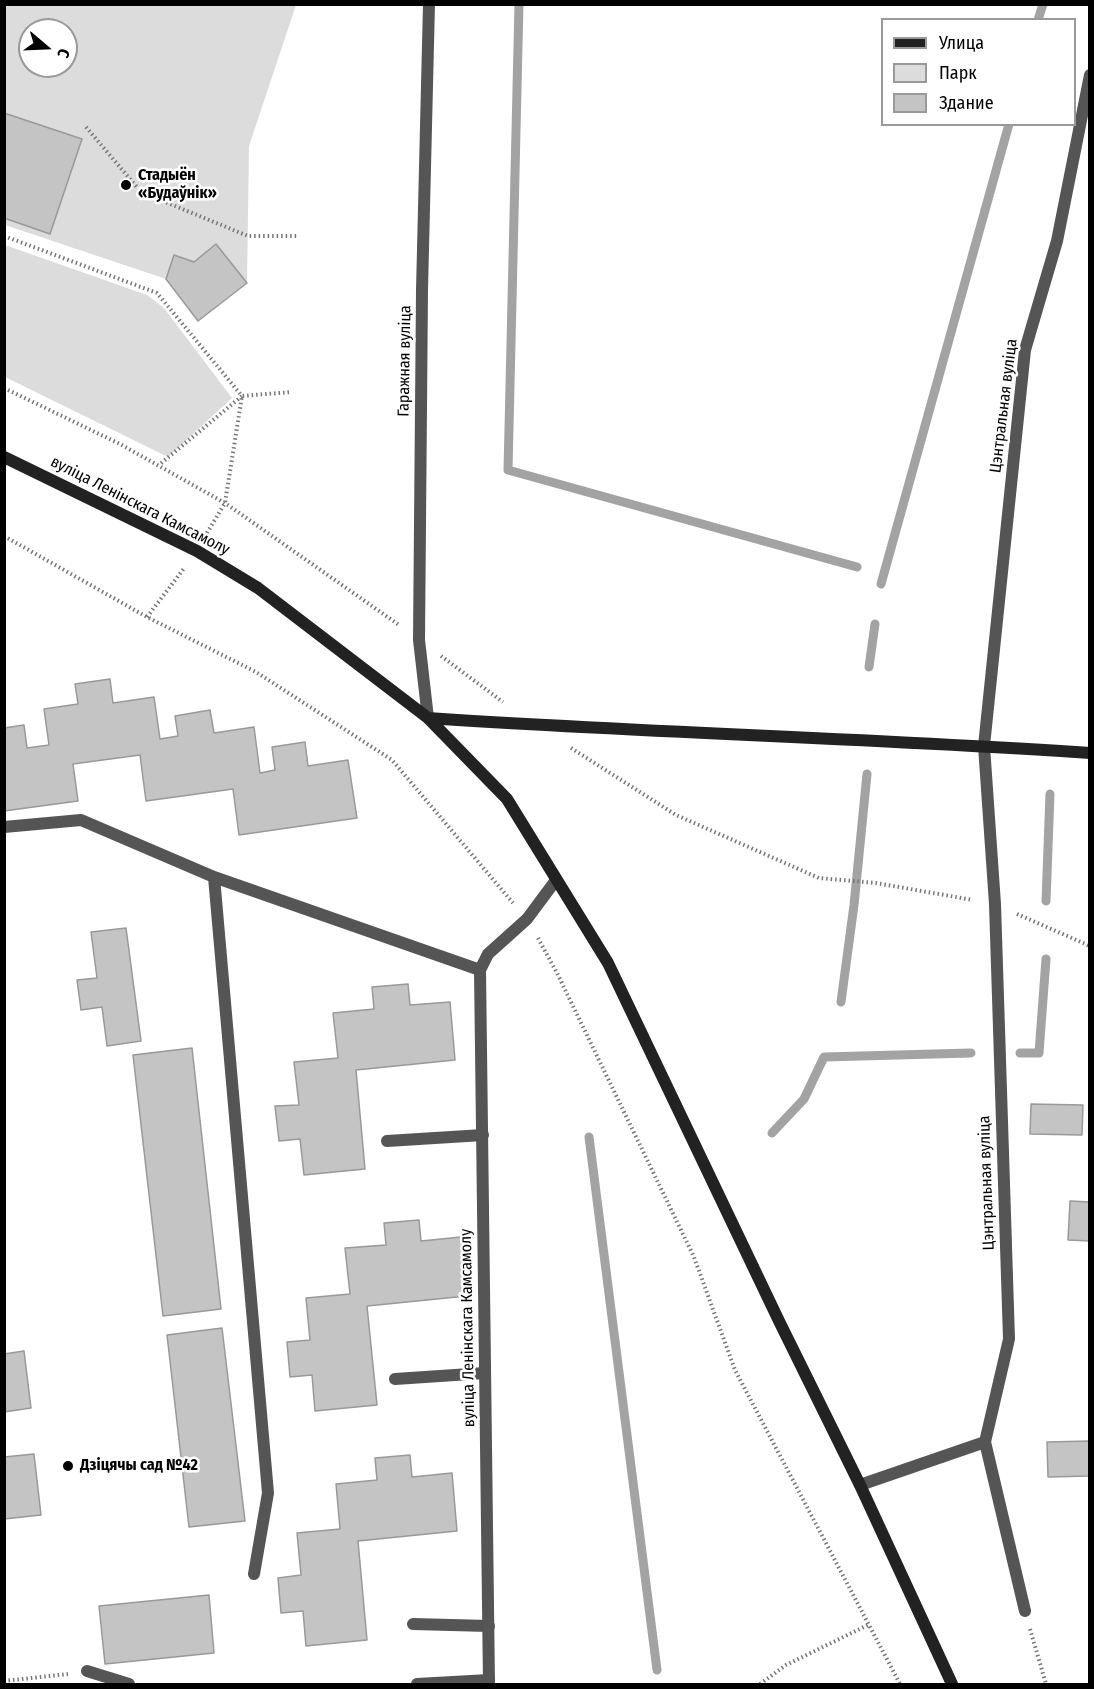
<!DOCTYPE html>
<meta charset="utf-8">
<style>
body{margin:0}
#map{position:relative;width:1094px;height:1689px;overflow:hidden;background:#fff;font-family:"Fira Sans Condensed",sans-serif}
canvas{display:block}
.frame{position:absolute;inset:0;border:6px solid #000;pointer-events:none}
.legend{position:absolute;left:881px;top:18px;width:195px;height:108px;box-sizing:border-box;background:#fff;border:2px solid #999;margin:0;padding:8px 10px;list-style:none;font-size:18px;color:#000}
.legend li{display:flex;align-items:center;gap:12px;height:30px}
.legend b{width:30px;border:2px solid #999}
.north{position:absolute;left:18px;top:18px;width:60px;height:60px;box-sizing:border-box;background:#fff;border:2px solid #999;border-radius:50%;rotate:109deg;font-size:16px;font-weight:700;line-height:24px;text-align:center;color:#000}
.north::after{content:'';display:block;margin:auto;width:21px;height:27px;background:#000;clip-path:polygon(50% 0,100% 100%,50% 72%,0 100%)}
</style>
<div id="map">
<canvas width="1094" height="1689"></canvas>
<div class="frame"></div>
<ul class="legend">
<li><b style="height:8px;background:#222"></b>Улица</li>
<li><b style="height:16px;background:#dcdcdc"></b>Парк</li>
<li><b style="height:16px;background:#c4c4c4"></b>Здание</li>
</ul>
<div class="north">С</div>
</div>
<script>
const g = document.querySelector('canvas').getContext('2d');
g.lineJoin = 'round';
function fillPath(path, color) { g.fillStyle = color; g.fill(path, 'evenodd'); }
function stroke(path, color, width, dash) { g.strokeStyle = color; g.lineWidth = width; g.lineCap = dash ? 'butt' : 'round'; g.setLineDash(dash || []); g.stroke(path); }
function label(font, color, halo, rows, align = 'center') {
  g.font = font + ' "Fira Sans Condensed",sans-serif'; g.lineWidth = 5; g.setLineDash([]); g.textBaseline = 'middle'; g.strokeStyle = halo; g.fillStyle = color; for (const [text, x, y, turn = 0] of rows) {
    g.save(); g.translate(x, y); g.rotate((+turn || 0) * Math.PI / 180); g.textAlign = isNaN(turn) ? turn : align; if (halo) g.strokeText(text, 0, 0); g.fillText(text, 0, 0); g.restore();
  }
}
const green = new Path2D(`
 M5,5H296L249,146L247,283L198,321L166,279L5,225ZM30,30H66V66H30Z
 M5,245L147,295L164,308L232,398L168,457L5,377Z`);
const stream = new Path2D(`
 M519,4L508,470L857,567
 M1038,20L1043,4
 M881,584L1009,124
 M869,667L875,624
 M1046,901L1050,794
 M841,1002L854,905L867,774
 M1020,1053H1039L1046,959
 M772,1133L804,1099L824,1057L971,1053
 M589,1137L657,1670`);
const building = new Path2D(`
 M4,113L82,139L50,234L4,218Z
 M216,244L247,283L198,321L166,279L174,255L194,262Z
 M110,679L113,703L154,697L160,739L178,736L175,716L210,710L214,733L254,727L260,773L275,770L272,747L305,742L308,766L348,760L357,818L239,835L233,789L146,801L140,755L73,764L78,801L4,811V728L24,725L27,748L49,745L44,709L78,704L75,684Z
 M126,928L141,1041L107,1046L102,1007L81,1010L77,980L97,978L91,932Z
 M408,984L410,1005L450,1002L455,1060L356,1070L365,1169L304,1175L300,1139L279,1141L275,1106L299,1105L294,1062L338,1058L333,1013L374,1009L372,987Z
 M192,1048L221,1309L163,1316L133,1055Z
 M1031,1104L1083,1105L1082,1135L1030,1134Z
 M1070,1201L1090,1202V1241L1068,1240Z
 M419,1220L421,1241L461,1237L467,1296L367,1306L377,1405L315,1411L312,1375L290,1377L287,1342L310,1340L306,1298L350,1294L345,1248L386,1245L384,1223Z
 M222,1328L245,1521L189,1527L167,1335Z
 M24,1351L31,1408L4,1412V1354Z
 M1090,1441V1476L1048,1477L1047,1442Z
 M34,1454L41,1515L4,1519V1457Z
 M410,1455L412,1477L452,1473L457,1531L358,1541L367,1640L306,1646L303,1611L281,1613L278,1578L301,1575L297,1533L340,1529L336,1484L377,1480L375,1458Z
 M209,1595L214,1653L105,1664L99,1606Z`);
const path = new Path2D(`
 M86,127L141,192L248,236H297
 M4,236L157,293L242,396L159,465
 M4,388L120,444L225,503L399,625
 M207,533L225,503L242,396L291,392
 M4,536L147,617L256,672L392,760L513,903
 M147,617L185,567
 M441,656L503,702
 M571,748L676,815L819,878L876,883L973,900
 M1017,914L1090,946
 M538,938L557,973L694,1257L735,1370L900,1684
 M1030,1629L1046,1684
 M4,1681L68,1674
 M760,1684L786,1665L868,1625`);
const lane = new Path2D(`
 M4,827L81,820L214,877L480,970
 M214,877L268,1493L254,1574
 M387,1141L483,1135
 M395,1379L485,1373
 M413,1624L489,1626
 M87,1671L129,1684
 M417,1684L489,1680`);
const street = new Path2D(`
 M428,718L419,640L422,290L429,4
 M860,1485L985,1442
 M1025,1611L985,1442L1009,1339L995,904L984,746L1025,350L1057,241L1090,75
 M489,1684L480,970L488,954L527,919L556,880`);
const secondary = new Path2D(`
 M4,457L197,551L258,588L428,718L507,799L608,963L779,1321L860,1485L952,1684
 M428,718C649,733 869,738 1090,753`);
const markers = [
 [126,185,6,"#000"],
 [68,1466,6,"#000"]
];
const poiNames = [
 ["Стадыён",138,176],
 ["«Будаўнік»",138,194],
 ["Дзіцячы сад №42",80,1466]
];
const streetNames = [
 ["Гаражная вуліца",405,361,-89],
 ["Цэнтральная вуліца",1004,406,-83],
 ["вуліца Ленінскага Камсамолу",140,506,27],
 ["Цэнтральная вуліца",987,1183,-92],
 ["вуліца Ленінскага Камсамолу",468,1328,-91]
];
fillPath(green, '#dcdcdc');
stroke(stream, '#a3a3a3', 9);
fillPath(building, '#c4c4c4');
stroke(building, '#999', 1.5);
stroke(path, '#777', 4, [1.5, 3]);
stroke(lane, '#555', 12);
stroke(street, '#555', 12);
stroke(secondary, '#222', 12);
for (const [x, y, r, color] of markers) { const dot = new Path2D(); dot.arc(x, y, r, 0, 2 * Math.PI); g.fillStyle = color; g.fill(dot); stroke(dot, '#fff', 2); }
label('bold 16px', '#000', '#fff', poiNames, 'left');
label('16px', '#000', '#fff', streetNames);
</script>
